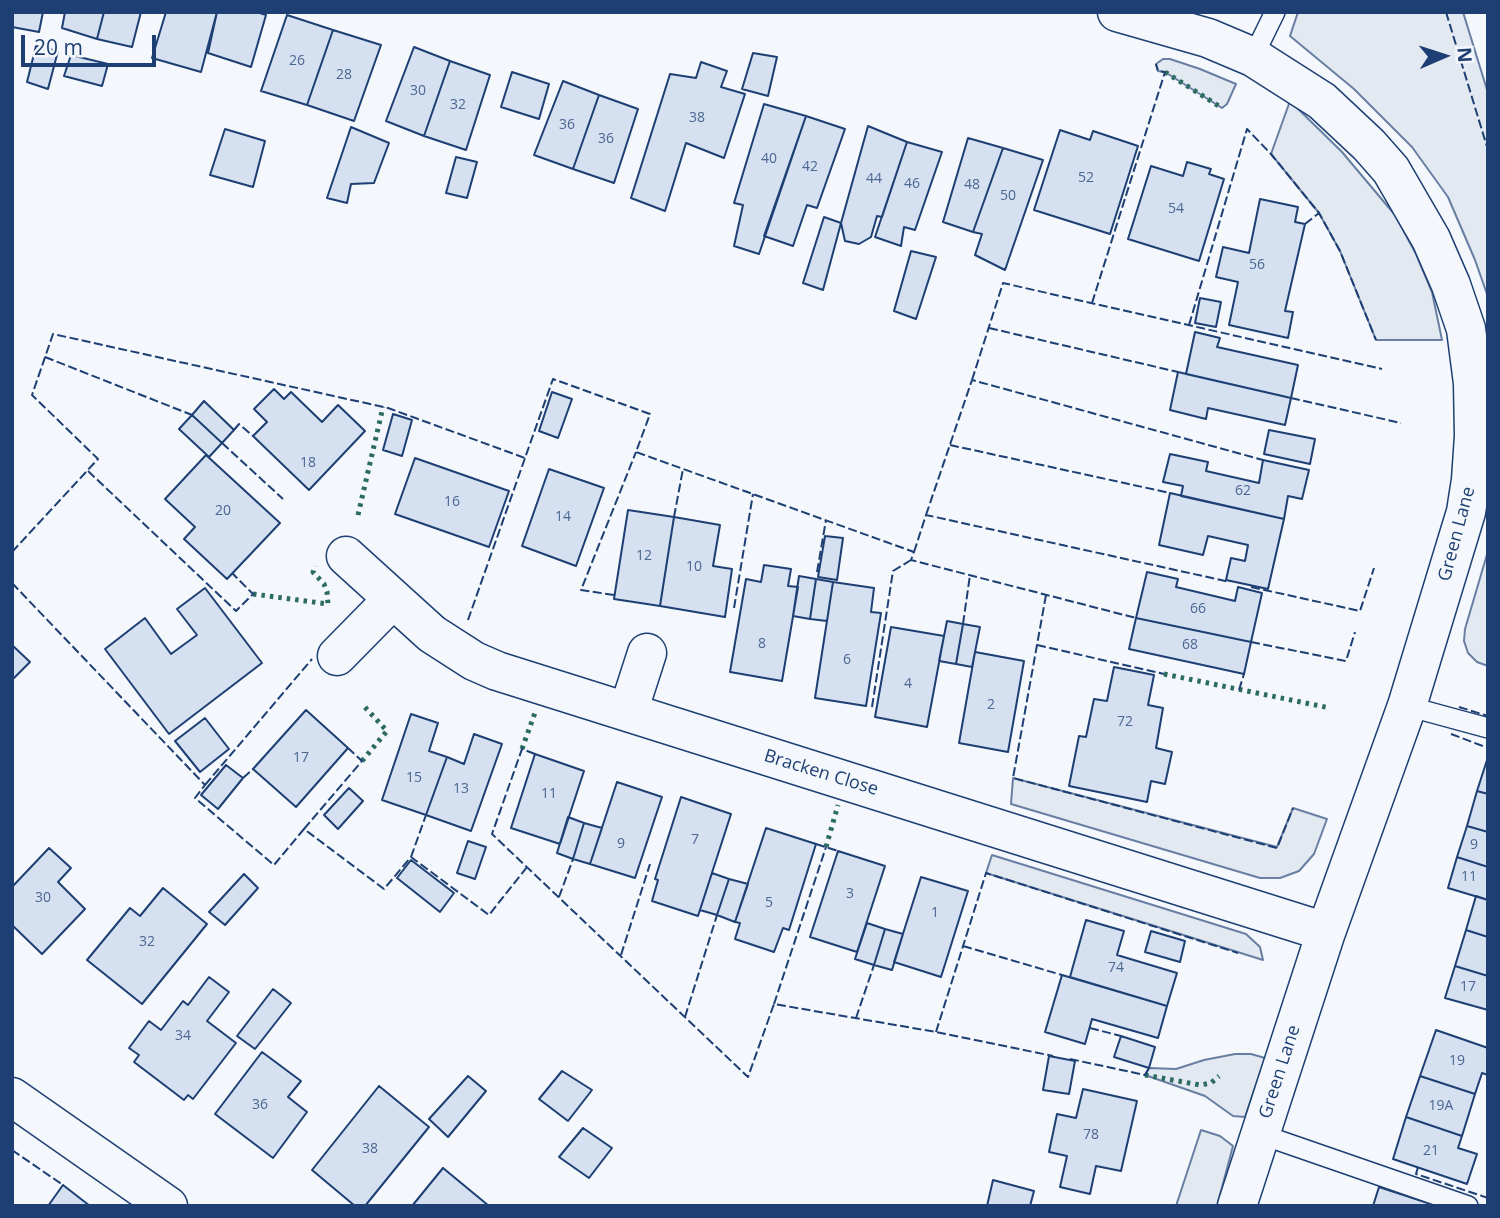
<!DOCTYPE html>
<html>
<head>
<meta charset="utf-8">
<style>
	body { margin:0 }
	#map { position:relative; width:1500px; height:1218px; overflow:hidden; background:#f4f7fb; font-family:"Open Sans",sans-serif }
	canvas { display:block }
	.frame { position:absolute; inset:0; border:14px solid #1d3f73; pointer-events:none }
	.north { position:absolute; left:1409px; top:21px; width:70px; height:70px; -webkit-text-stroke:5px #f4f7fb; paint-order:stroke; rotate:87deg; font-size:19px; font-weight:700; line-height:28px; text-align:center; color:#1d3f73 }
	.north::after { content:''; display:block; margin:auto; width:24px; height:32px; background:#1d3f73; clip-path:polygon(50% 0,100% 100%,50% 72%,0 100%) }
	.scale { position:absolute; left:21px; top:35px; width:135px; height:32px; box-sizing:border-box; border:4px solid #1d3f73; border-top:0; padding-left:9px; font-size:21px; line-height:24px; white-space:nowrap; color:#1d3f73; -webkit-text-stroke:5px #f4f7fb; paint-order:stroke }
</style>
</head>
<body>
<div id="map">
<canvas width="1500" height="1218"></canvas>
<div class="frame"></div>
<div class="north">N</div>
<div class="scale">20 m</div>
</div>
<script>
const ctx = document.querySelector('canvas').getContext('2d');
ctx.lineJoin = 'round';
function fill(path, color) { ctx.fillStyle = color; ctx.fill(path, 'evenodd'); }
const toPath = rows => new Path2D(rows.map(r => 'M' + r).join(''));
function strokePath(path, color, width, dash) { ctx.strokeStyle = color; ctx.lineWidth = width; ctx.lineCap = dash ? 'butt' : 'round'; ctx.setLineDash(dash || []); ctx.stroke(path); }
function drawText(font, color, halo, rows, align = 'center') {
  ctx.font = font + ' "Open Sans",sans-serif'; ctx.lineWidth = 5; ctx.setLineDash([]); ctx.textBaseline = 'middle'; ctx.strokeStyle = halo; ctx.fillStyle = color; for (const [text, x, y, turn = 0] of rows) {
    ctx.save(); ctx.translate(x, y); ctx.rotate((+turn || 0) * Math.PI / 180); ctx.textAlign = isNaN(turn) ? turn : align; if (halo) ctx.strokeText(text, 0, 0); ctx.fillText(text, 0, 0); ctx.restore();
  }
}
const green = toPath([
	[1298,12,1463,12,1488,93,1488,297,1475,260,1448,197,1412,147,1354,89,1290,36,1298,12],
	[1163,59,1170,59,1200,69,1236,84,1227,104,1222,108,1165,72,1158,71,1156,64,1163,59],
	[1290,101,1342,152,1395,215,1416,254,1432,292,1442,340,1376,340,1340,251,1319,213,1271,154,1290,101],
	[1488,551,1488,666,1477,662,1468,653,1464,641,1465,629,1488,551],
	[1013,778,1277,847,1293,808,1327,819,1314,854,1299,871,1280,878,1260,878,1011,804,1013,778],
	[992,855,1246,934,1260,947,1263,960,986,873,992,855],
	[1235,1054,1251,1054,1265,1058,1245,1117,1233,1116,1205,1096,1145,1075,1149,1068,1176,1069,1204,1060,1235,1054],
	[1201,1130,1220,1136,1233,1146,1217,1206,1176,1206,1201,1130]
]);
fill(green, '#e3e9f0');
strokePath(green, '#687fa3', 2);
const building = toPath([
	[12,12,43,12,39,32,12,27,12,12],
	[65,12,104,12,97,39,62,28,65,12],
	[104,12,141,12,132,47,97,39,104,12],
	[166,12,217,12,201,72,152,58,166,12],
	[217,12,257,12,266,15,251,67,208,53,217,12],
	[287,15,333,30,307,105,261,91,287,15],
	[333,30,381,45,354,121,307,105,333,30],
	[36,46,58,51,48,89,27,82,36,46],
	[414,47,450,61,424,136,386,121,414,47],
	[753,53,777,57,768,96,742,89,753,53],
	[71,55,108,64,102,86,64,76,71,55],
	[450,61,490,75,466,150,424,136,450,61],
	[701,62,727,71,721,87,745,94,724,158,686,143,665,211,631,198,670,74,696,78,701,62],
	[512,72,549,84,539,119,501,107,512,72],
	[563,81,599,95,573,169,534,155,563,81],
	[599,95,638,109,614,183,573,169,599,95],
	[764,104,806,116,759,254,734,246,743,205,734,203,764,104],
	[806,116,845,129,817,208,807,205,793,246,764,236,806,116],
	[868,126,907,142,882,217,877,216,871,237,859,244,845,241,841,223,868,126],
	[351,127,389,143,374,183,351,184,347,203,327,198,351,127],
	[225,129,265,141,253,187,210,175,225,129],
	[1060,130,1090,140,1093,131,1138,146,1110,234,1034,210,1060,130],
	[968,138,1003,148,973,232,943,222,968,138],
	[907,142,942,152,915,230,904,227,901,246,875,237,907,142],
	[1003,148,1043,160,1005,270,975,255,982,234,973,232,1003,148],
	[456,157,477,162,467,198,446,193,456,157],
	[1187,162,1211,169,1209,174,1224,179,1199,261,1128,239,1151,166,1183,176,1187,162],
	[1260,199,1298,207,1295,222,1305,224,1285,311,1293,312,1288,338,1229,325,1238,282,1216,277,1223,247,1249,253,1260,199],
	[824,217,841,223,823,290,803,283,824,217],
	[911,251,936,257,916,319,894,311,911,251],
	[1200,298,1221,302,1216,327,1195,323,1200,298],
	[1195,332,1220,338,1217,347,1298,365,1291,398,1186,374,1195,332],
	[1178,372,1291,398,1285,425,1208,408,1206,419,1170,410,1178,372],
	[274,389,284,399,291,392,322,422,338,405,365,431,309,490,253,436,267,422,254,409,274,389],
	[552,392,572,399,558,438,539,431,552,392],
	[204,401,234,430,222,443,192,415,204,401],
	[393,414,412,420,402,456,383,450,393,414],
	[192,415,222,443,209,457,179,429,192,415],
	[1269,430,1315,439,1310,464,1264,454,1269,430],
	[1170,454,1208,462,1206,471,1259,483,1263,460,1309,470,1302,499,1288,496,1284,519,1181,496,1183,486,1163,482,1170,454],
	[206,455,280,523,227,579,184,539,195,527,165,499,206,455],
	[415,458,509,491,489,547,395,514,415,458],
	[549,469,604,488,576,566,522,546,549,469],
	[1170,493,1284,519,1268,589,1226,580,1231,558,1245,561,1248,545,1208,536,1203,555,1159,545,1170,493],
	[628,510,674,517,660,606,614,599,628,510],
	[674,517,720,525,713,566,732,569,725,617,660,606,674,517],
	[825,536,843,538,837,580,818,577,825,536],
	[764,565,791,569,788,586,798,587,782,681,730,672,746,579,761,582,764,565],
	[1147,572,1178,579,1176,587,1235,601,1238,587,1262,593,1251,642,1136,618,1147,572],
	[799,576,816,579,810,619,793,616,799,576],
	[816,579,833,582,827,621,810,619,816,579],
	[833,582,874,588,871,612,881,613,866,706,815,698,833,582],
	[205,588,262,663,169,734,105,649,145,618,171,654,197,635,177,609,205,588],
	[1136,618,1251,642,1244,674,1129,649,1136,618],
	[947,621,963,624,956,664,939,661,947,621],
	[963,624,980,627,972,667,956,664,963,624],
	[891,627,944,636,927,727,875,717,891,627],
	[12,645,30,662,12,680,12,645],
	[975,652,1024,661,1008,752,959,743,975,652],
	[1114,667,1154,675,1148,705,1163,708,1156,748,1172,752,1165,784,1151,781,1147,802,1069,786,1079,736,1086,737,1094,699,1107,701,1114,667],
	[306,710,348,748,296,807,253,769,306,710],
	[411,714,438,723,429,751,447,757,426,815,382,800,411,714],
	[205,718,229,749,200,772,175,741,205,718],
	[474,734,502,744,471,831,426,815,447,757,464,764,474,734],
	[535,754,584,771,560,844,511,828,535,754],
	[1488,757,1488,794,1477,791,1488,757],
	[226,765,243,778,218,809,201,795,226,765],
	[617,782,662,797,635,878,590,864,617,782],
	[349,788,363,801,338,829,324,815,349,788],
	[1477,791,1488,794,1488,832,1467,826,1477,791],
	[681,797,731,814,698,916,652,901,658,880,655,879,681,797],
	[568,817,584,823,573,859,557,853,568,817],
	[584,823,602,828,590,864,573,859,584,823],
	[1467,826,1488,832,1488,867,1457,857,1467,826],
	[766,828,816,844,789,930,783,928,774,952,735,939,740,923,735,922,766,828],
	[468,841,486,847,475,879,457,873,468,841],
	[49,848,71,868,58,882,85,909,42,954,12,925,12,887,49,848],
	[838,851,885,866,857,952,810,937,838,851],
	[1457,857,1488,867,1488,900,1448,888,1457,857],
	[411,860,454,893,440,912,397,878,411,860],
	[712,873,729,879,717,915,700,910,712,873],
	[244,874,258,888,225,925,209,912,244,874],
	[921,877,968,891,941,977,894,962,921,877],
	[729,879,748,884,735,922,717,915,729,879],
	[163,888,207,924,142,1004,87,960,130,908,140,916,163,888],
	[1476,896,1488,900,1488,937,1466,930,1476,896],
	[1086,920,1124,931,1117,955,1177,973,1167,1006,1070,977,1086,920],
	[867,923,885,929,874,965,855,959,867,923],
	[885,929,903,934,892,970,874,965,885,929],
	[1466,930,1488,937,1488,976,1455,966,1466,930],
	[1151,931,1185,941,1180,962,1145,952,1151,931],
	[1455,966,1488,976,1488,1010,1445,998,1455,966],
	[1062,975,1167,1006,1158,1038,1092,1019,1085,1044,1045,1032,1062,975],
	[209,977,229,992,207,1021,236,1043,193,1099,188,1095,184,1100,134,1062,139,1055,129,1048,149,1021,161,1030,183,1001,188,1005,209,977],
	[273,989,291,1003,255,1049,237,1036,273,989],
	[1436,1030,1488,1048,1488,1075,1482,1073,1475,1094,1420,1076,1436,1030],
	[1121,1036,1155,1047,1149,1068,1114,1057,1121,1036],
	[262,1052,301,1081,288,1097,307,1112,273,1158,215,1114,262,1052],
	[1049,1056,1075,1061,1069,1094,1043,1090,1049,1056],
	[562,1071,592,1090,568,1121,539,1099,562,1071],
	[468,1076,486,1091,448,1137,429,1119,468,1076],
	[1420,1076,1475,1094,1462,1136,1406,1117,1420,1076],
	[379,1086,429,1127,365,1206,355,1206,312,1170,379,1086],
	[1083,1089,1137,1101,1121,1171,1096,1166,1090,1194,1060,1187,1067,1156,1049,1152,1057,1114,1076,1118,1083,1089],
	[1406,1117,1462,1136,1458,1148,1477,1154,1467,1184,1393,1159,1406,1117],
	[583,1128,612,1148,589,1178,559,1157,583,1128],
	[443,1168,489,1206,412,1206,443,1168],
	[993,1180,1034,1191,1030,1206,987,1206,993,1180],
	[63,1185,90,1206,48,1206,63,1185],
	[1379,1187,1437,1206,1373,1206,1379,1187]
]);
fill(building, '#d5e0f0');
strokePath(building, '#1d3f73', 2);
const lane = toPath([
	[1253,57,1275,12],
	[1407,706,1488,728],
	[1260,1134,1468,1206]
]);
const street = toPath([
	[1117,12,1208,38,1253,57,1322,101,1369,145,1391,170,1431,239,1451,285,1466,329,1473,383,1474,436,1471,480,1466,512,1407,706,1326,932,1237,1206],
	[346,556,432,634,474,661,497,671,1326,932],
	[337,656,393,599],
	[628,712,647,653],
	[12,1097,168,1206]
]);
strokePath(lane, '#1d3f73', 22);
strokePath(street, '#1d3f73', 41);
strokePath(lane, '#f4f7fb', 19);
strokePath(street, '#f4f7fb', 38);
strokePath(toPath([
	[1165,72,1222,108],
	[358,515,383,407],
	[253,594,328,604,327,592,324,584,313,572,316,566],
	[1164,674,1330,708],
	[522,749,536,710],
	[362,761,387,731,362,704],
	[826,847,838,805],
	[1145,1075,1200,1085,1211,1083,1219,1076]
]), '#2c6c60', 5, [3.5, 5]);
strokePath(toPath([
	[1446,12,1488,150],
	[1305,224,1319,213],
	[1092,303,1165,72,1158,71,1156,64],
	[1189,325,1247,129,1271,154,1319,213,1340,251,1376,340],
	[989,328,1178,372],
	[45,357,192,415],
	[972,380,1003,283,1382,369],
	[1291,398,1401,423],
	[234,430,239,424,253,436],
	[222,443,283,499],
	[950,445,1170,493],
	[88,471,236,611,253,594,232,573],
	[926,515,972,380,1263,460],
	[674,517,683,469],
	[12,552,98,459,32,395,53,334,388,408,525,458,553,379,650,414,636,452,914,552,911,560,1136,618],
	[914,552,926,515,1230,582],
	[817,572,826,520],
	[12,583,205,785,195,798,274,865,304,829,384,889,411,857,489,915,527,867],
	[1251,587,1360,611,1374,568],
	[614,595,581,590,636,452],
	[1046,595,1013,778,1277,848,1293,808],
	[734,608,753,494],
	[468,620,525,458],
	[963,624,970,575],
	[1251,642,1346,661,1355,632],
	[1037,645,1164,674],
	[1239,690,1244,674],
	[872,707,893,571,911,560],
	[1459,707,1488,716],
	[1451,734,1488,748],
	[535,754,522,749,492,834,748,1077,774,1004,936,1032,1053,1056],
	[243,778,253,769],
	[205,785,312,659],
	[304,829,362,761,348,748],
	[816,844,838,851],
	[411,857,426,815],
	[559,897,573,859],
	[963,946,1062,975],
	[621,955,650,864],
	[774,1004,826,847],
	[685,1017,717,915],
	[856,1018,874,965],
	[1090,1028,1121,1036],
	[936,1032,986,873,1238,953],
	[1070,1059,1145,1075,1149,1068],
	[12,1150,63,1185],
	[1418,1167,1416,1174,1488,1198]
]), '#1d3f73', 2, [9, 3.5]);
drawText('14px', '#4b6792', null, [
	["26",297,61],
	["28",344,75],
	["30",418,91],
	["32",458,105],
	["38",697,118],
	["36",567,125],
	["36",606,139],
	["40",769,159],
	["42",810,167],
	["52",1086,178],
	["44",874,179],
	["46",912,184],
	["48",972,185],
	["50",1008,196],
	["54",1176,209],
	["56",1257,265],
	["18",308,463],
	["62",1243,491],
	["16",452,502],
	["20",223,511],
	["14",563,517],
	["12",644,556],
	["10",694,567],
	["66",1198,609],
	["8",762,644],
	["68",1190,645],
	["6",847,660],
	["4",908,684],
	["2",991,705],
	["72",1125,722],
	["17",301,758],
	["15",414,778],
	["13",461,789],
	["11",549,794],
	["7",695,840],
	["9",621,844],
	["9",1474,845],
	["11",1469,877],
	["3",850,894],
	["30",43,898],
	["5",769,903],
	["1",935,913],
	["32",147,942],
	["74",1116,968],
	["17",1468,987],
	["34",183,1036],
	["19",1457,1061],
	["36",260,1105],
	["19A",1441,1106],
	["78",1091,1135],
	["38",370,1149],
	["21",1431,1151]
]);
drawText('18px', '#1d3f73', '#f4f7fb', [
	["Green Lane",1457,534,-75],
	["Bracken Close",821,773,17],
	["Green Lane",1280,1072,-72]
]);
</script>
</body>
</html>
